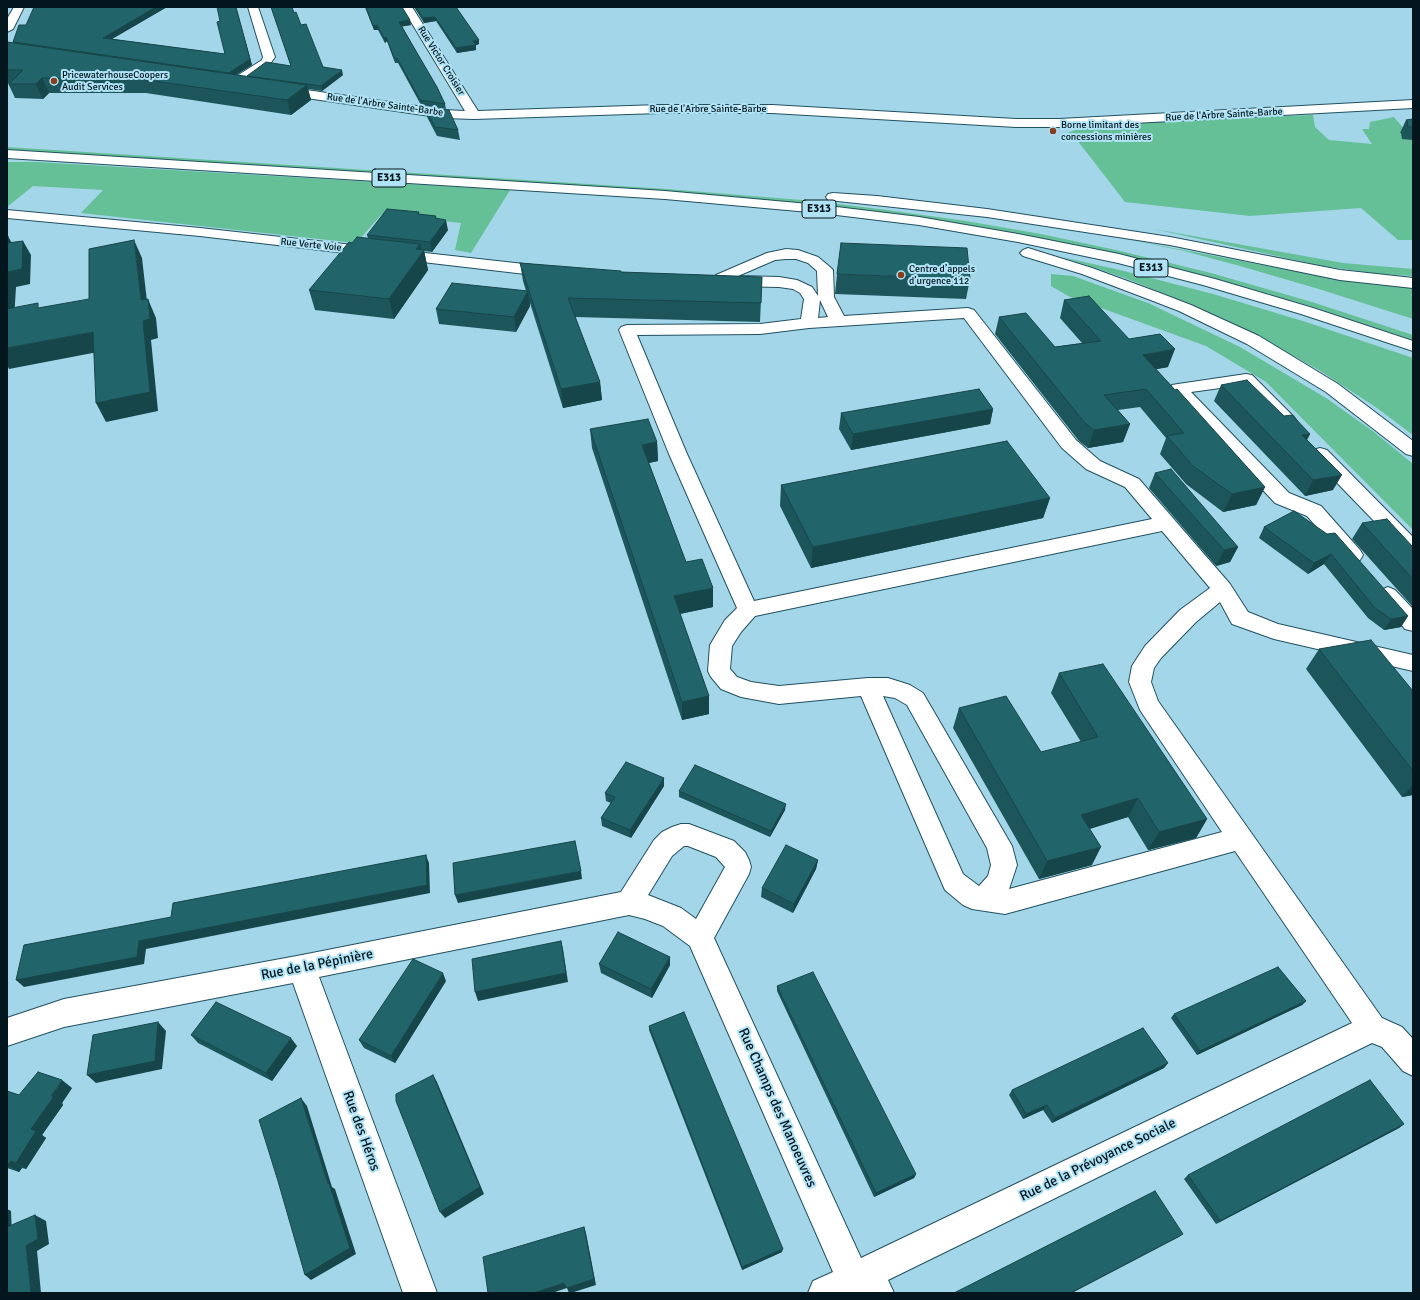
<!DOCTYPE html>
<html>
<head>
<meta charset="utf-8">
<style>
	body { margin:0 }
	#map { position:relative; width:1420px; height:1300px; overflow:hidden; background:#a4d6e9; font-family:Signika,sans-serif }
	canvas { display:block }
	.frame { position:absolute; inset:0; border:8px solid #03161d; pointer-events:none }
</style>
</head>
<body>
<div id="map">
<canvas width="1420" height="1300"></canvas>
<div class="frame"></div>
</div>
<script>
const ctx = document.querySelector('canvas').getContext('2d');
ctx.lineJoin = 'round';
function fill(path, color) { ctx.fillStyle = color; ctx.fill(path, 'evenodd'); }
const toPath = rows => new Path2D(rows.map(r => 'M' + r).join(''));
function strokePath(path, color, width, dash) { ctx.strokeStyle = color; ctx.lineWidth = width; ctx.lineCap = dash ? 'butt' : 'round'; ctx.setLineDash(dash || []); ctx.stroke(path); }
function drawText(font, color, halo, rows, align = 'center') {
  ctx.font = font + ' Signika,sans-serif'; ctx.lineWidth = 4; ctx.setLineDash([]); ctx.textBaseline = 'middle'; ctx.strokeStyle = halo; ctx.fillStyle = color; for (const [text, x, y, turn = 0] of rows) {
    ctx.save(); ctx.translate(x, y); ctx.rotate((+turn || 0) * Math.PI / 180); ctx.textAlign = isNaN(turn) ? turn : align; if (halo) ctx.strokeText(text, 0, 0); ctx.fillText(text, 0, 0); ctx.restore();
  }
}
fill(toPath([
	[1313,115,1315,127,1329,140,1372,144,1362,129,1369,129,1370,122,1394,117,1413,140,1413,240,1398,240,1361,208,1250,216,1125,202,1077,140,1063,135,1090,124],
	[7,147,667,189,814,201,887,210,966,221,1041,234,1116,250,1211,273,1312,302,1410,334,1413,335,1413,340,1310,306,1210,277,1114,253,966,225,807,204,740,198,7,151],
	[7,162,37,162,510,190,471,253,455,250,461,223,382,214,356,243,81,213,103,190,33,186,7,207],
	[1154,229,1343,263,1413,269,1413,276,1380,274,1322,266],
	[1126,239,1325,277,1370,284,1413,288,1413,319,1322,290,1240,266,1184,251],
	[1062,257,1124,271,1213,294,1306,322,1413,358,1413,435,1377,408,1322,372,1257,335,1193,305,1125,278],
	[1051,274,1073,276,1148,303,1240,347,1326,398,1374,432,1413,464,1413,530,1266,382,1206,346,1068,296,1051,286]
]), '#65bf97');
const minor = toPath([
	[14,7,24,7,13,29,7,32,7,19,14,7],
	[248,7,258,7,275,57,270,64,237,87,233,88,229,87,227,84,229,81,262,60,263,57,248,7],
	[402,7,412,7,478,111,660,105,772,105,1016,119,1059,119,1413,100,1413,108,1059,127,1016,127,772,113,660,113,474,119,444,118,279,94,275,93,273,90,275,87,279,86,444,110,465,111,402,7],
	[7,210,200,228,551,267,556,269,559,272,556,275,551,277,200,236,7,218,7,210],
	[786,249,798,250,818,257,830,267,833,270,834,297,844,316,968,308,974,310,1076,440,1100,461,1139,479,1230,584,1248,612,1278,624,1413,655,1413,671,1274,639,1232,624,1220,602,1196,622,1161,658,1154,668,1151,682,1158,701,1382,1018,1402,1027,1413,1039,1413,1076,1403,1071,1382,1047,1372,1043,888,1280,894,1293,808,1293,813,1281,833,1272,690,946,663,926,645,919,629,915,319,977,437,1293,403,1293,293,983,64,1027,7,1046,7,1018,64,999,302,955,621,892,654,840,662,832,672,827,681,824,689,824,734,841,745,852,749,860,751,867,749,874,714,938,861,1258,1352,1023,1235,851,1005,914,972,909,963,905,945,890,861,696,779,704,741,697,721,689,711,677,708,671,710,645,725,620,737,608,669,454,619,330,621,327,627,325,760,324,801,319,804,299,800,293,793,289,779,287,733,286,728,284,726,282,721,283,716,281,713,278,716,275,767,253,786,249],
	[786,259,796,259,808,263,817,271,818,296,812,287,797,280,779,277,738,276,775,260,786,259],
	[820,300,828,317,818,318,820,300],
	[964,318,1062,448,1086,469,1125,487,1152,519,754,601,687,454,637,335,760,334,809,328,964,318],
	[1162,531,1210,588,1180,610,1145,646,1132,666,1129,682,1140,710,1222,832,1009,889,1017,865,1012,846,923,693,910,685,888,678,868,678,779,686,751,682,737,677,730,669,732,646,741,632,755,616,1162,531],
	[883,696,895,698,907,705,987,848,991,865,988,876,979,886,963,874,883,696],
	[684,846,688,846,716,857,725,867,696,919,681,908,648,895,672,856,684,846],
	[1246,374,1252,375,1294,417,1297,421,1294,425,1288,427,1282,425,1242,385,1191,392,1289,493,1321,506,1360,550,1363,555,1360,560,1353,562,1346,560,1307,516,1275,503,1169,389,1172,385,1178,384,1246,374],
	[1320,448,1327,450,1413,537,1413,556,1406,554,1313,458,1311,454,1313,450,1320,448],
	[1388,587,1395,590,1413,609,1413,631,1405,629,1381,600,1377,595,1381,590,1388,587]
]);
const highway = toPath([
	[7,150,665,191,820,205,919,217,1018,234,1119,254,1215,279,1313,308,1413,341,1413,351,1301,314,1203,285,1118,263,1018,242,919,225,820,213,665,199,7,158,7,150],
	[833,193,877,196,987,209,1170,237,1340,270,1413,278,1413,288,1340,280,1170,245,987,217,828,200,826,197,828,194,833,193],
	[1028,248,1092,268,1160,293,1191,305,1259,336,1338,384,1413,441,1413,456,1406,454,1326,392,1247,344,1179,311,1148,299,1082,274,1023,256,1020,253,1023,250,1028,248]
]);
strokePath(minor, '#215161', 2);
strokePath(highway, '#215161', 2);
fill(minor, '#fff');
fill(highway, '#fff');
fill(toPath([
	[167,7,112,39,225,54,220,21,236,8,252,65,236,75,248,77,247,76,291,66,271,7,294,13,301,25,323,67,343,75,322,91,308,89,311,100,291,115,146,93,49,93,43,99,15,98,7,81,7,42,13,43,13,42,26,25],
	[365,7,402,7,411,25,402,26,445,104,446,109,421,105,398,63,395,63,387,41,385,43,378,30,374,30,366,10],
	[414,7,456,7,479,44,476,45,476,50,457,53,436,21,424,23],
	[425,108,458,130,460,140,437,136,427,117],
	[1413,119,1413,140,1402,139,1401,133,1400,133,1406,120],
	[420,214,437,218,448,230,432,252,424,251,428,270,394,319,315,310,309,290,352,243,368,238,367,235],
	[520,263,621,272,762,277,760,322,575,317,600,382,602,400,563,408,530,303,530,306,516,332,439,324,436,309,526,291,523,281],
	[837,274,970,279,966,299,835,294],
	[1064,300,1129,339,1168,367,1156,369,1265,487,1256,505,1223,512,1186,484,1160,454,1166,438,1140,407,1118,410,1130,424,1123,442,1088,448,1079,441,995,334,999,317,1055,347,1082,343,1060,318],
	[1221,385,1284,416,1310,434,1307,440,1333,490,1305,496,1214,401],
	[993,409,990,424,851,450,839,429,841,413],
	[590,429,657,442,658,461,649,463,686,562,713,607,680,614,709,696,709,714,682,720,592,448],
	[1155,473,1238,547,1230,562,1216,566,1149,488],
	[781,485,1050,498,1043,518,811,568,780,506],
	[1294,511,1408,616,1401,627,1384,630,1368,618,1324,564,1308,574,1259,538,1264,527],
	[1362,523,1413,547,1413,607,1352,539],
	[1319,649,1413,691,1413,795,1402,797,1306,669],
	[1059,673,1207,819,1196,838,1148,850,1128,817,1090,829,1092,865,1039,879,953,728,959,708,1041,752,1081,742,1051,693],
	[664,778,664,786,631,838,602,826,601,818,611,803,606,801,605,793],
	[679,791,785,810,770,837,679,797],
	[818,860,816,869,793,913,761,897,762,888],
	[670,957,670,965,652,998,601,973,599,964],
	[446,981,395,1063,364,1048,359,1040],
	[777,986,916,1174,914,1178,874,1197,777,991],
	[1306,1001,1302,1005,1197,1055,1171,1018,1174,1014],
	[649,1026,782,1252,742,1270,649,1030],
	[191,1035,297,1046,272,1081,198,1043],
	[1168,1063,1164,1068,1052,1123,1043,1110,1023,1119,1009,1095,1012,1090],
	[72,1088,62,1103,63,1105,42,1135,46,1138,26,1169,22,1168,19,1172,7,1168,7,1091,19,1095],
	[1404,1124,1399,1128,1216,1224,1184,1179,1188,1175]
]), '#1c565b');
fill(toPath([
	[156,7,167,7,105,43,103,38],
	[236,7,245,7,236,8,252,65,231,78,229,73],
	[435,17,436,21,424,23,423,18],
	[410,20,411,25,400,27,399,22],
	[377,25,378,30,374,30,373,26],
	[386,37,387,41,385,43,384,38],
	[479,40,479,44,474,46,476,45,476,50,457,53,456,48,473,41],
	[342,70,343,75,322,91,321,86],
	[42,78,49,93,43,99,36,84],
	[307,85,311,100,291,115,287,100],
	[446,220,448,230,432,252,430,242],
	[8,236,16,251,7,243],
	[134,240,142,258,149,319,141,300],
	[23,241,31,255,30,284,16,287,14,320,7,321,7,283,8,272],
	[420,244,422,253,424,250,428,270,394,319,389,299,416,249],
	[528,291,530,306,516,332,514,317],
	[148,299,156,318,158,338,151,340,158,411,106,422,96,403],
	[93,332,103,351,9,369,7,365,7,348],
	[1175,349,1168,367,1137,373,1143,355],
	[600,382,602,400,563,408,561,389],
	[993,409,990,424,851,450,853,434],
	[1130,424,1123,442,1088,448,1094,430],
	[1310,434,1302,449,1302,435],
	[657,442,658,461,643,464,642,445],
	[1342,475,1333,490,1305,496,1313,480],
	[1265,487,1256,505,1223,512,1232,494],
	[1050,498,1043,518,811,568,813,547],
	[1238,547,1230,562,1216,566,1224,550],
	[1331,554,1324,564,1308,574,1314,563],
	[713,588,713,607,674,615,674,596],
	[1408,616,1401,627,1384,630,1391,619],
	[709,696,709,714,682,720,682,702],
	[664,778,664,786,631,838,630,830],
	[1413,785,1413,795,1402,797],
	[1138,798,1128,817,1072,834,1081,815],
	[786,804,785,810,770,837,771,831],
	[1207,819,1196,838,1148,850,1159,832],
	[1101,847,1092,865,1039,879,1047,861],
	[426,855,429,863,430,893,146,949,144,964,24,987,16,980,139,941],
	[818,860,816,869,793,913,794,904],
	[581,871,582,879,458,903,455,895],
	[561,941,563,949,568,982,478,1001,475,992],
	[670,957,670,965,652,998,651,989],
	[443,973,446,981,395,1063,391,1056],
	[1306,1001,1302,1005,1197,1055,1200,1051],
	[158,1022,166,1031,162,1069,96,1083,87,1075],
	[291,1038,297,1046,272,1081,266,1073],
	[1168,1063,1164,1068,1052,1123,1055,1118],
	[433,1075,437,1082,484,1194,445,1218,440,1212],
	[62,1080,72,1088,62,1103,63,1105,42,1135,46,1138,26,1169,16,1163,31,1129],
	[301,1098,307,1106,332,1187,335,1189,356,1254,311,1280,305,1275,328,1184],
	[1047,1105,1043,1110,1023,1119,1026,1114],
	[1404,1124,1399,1128,1216,1224,1220,1221],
	[11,1161,22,1168,19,1172,8,1165],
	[916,1174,914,1178,874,1197,876,1193],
	[7,1209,11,1211,12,1236,7,1233],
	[35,1215,46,1221,49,1244,37,1251,41,1293,31,1293,26,1246],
	[584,1227,586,1233,596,1285,571,1293,569,1293,567,1288],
	[1183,1234,1179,1237,1072,1293,1070,1293],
	[783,1249,782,1252,742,1270,742,1267],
	[564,1283,567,1288,552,1293,533,1293]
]), '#17464a');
const building = toPath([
	[34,7,156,7,103,38,225,54,217,22,220,21,217,7,236,7,250,59,229,73,13,42,19,25,26,25,34,7],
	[271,7,292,7,294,13,296,12,301,25,306,24,323,67,342,70,321,86,247,76,266,62,291,66,271,7],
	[366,7,402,7,410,20,399,22,437,87,445,104,420,100,397,58,394,58,386,37,384,38,377,25,373,26,366,7],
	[416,7,456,7,479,40,473,41,476,45,456,48,435,17,423,18,416,7],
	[7,42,307,85,287,100,140,79,42,78,36,84,9,84,23,70,7,70,7,61,8,60,7,60,7,42],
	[425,108,449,110,458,130,435,127,425,108],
	[1413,119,1413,127,1408,127,1407,121,1406,120,1413,119],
	[387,209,419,212,418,214,436,216,435,218,446,220,430,242,367,235,387,209],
	[7,236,8,236,7,243,23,241,22,269,8,272,7,283,7,236],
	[357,237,420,244,416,249,424,250,389,299,309,290,349,242,352,243,357,237],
	[134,240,141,300,148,299,150,319,143,321,150,392,96,403,93,332,7,348,7,309,38,303,38,308,89,299,89,249,134,240],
	[841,243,967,248,970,279,837,274,841,243],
	[520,263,621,271,621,272,762,277,761,303,568,298,600,382,561,389,520,263],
	[452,283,528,291,514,317,436,309,452,283],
	[1089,296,1129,339,1160,334,1175,349,1143,355,1175,390,1177,389,1265,487,1232,494,1193,466,1167,436,1184,433,1146,389,1104,395,1130,424,1094,430,1085,423,999,317,1026,313,1055,347,1101,341,1064,300,1089,296],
	[1247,380,1284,416,1292,415,1310,434,1302,435,1342,475,1313,480,1221,385,1247,380],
	[979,389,993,409,853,434,841,413,979,389],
	[648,419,657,442,642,445,686,562,702,559,713,588,674,596,709,696,682,702,590,429,648,419],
	[1007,441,1050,498,813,547,781,485,1007,441],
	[1171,469,1238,547,1224,550,1155,473,1171,469],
	[1294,511,1327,534,1335,533,1408,616,1391,619,1375,608,1331,554,1314,563,1264,527,1294,511],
	[1387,519,1413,547,1413,579,1362,523,1387,519],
	[1371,640,1413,691,1413,771,1319,649,1371,640],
	[1103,664,1207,819,1159,832,1138,798,1081,815,1101,847,1047,861,959,708,1006,696,1041,752,1098,737,1059,673,1103,664],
	[626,762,664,778,630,830,601,818,615,797,605,793,626,762],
	[695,765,786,804,771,831,679,791,695,765],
	[575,841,581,871,455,895,453,863,575,841],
	[786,845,818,860,794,904,762,888,786,845],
	[426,855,427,885,139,941,137,957,16,980,24,945,171,917,173,903,426,855],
	[618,932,670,957,651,989,599,964,618,932],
	[561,941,566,973,475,992,472,959,561,941],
	[413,959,443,973,391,1056,359,1040,413,959],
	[1278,967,1306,1001,1200,1051,1174,1014,1278,967],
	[813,972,916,1174,876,1193,777,986,813,972],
	[216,1002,291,1038,266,1073,191,1035,216,1002],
	[684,1012,783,1249,742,1267,649,1026,684,1012],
	[158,1022,155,1061,87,1075,93,1035,158,1022],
	[1143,1028,1168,1063,1055,1118,1047,1105,1026,1114,1012,1090,1143,1028],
	[38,1072,62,1080,52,1095,53,1098,31,1129,36,1131,16,1163,11,1161,8,1165,7,1165,7,1091,19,1095,38,1072],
	[433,1075,480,1187,440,1212,396,1101,396,1094,433,1075],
	[1370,1080,1404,1124,1220,1221,1188,1175,1370,1080],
	[301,1098,328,1184,329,1183,350,1248,305,1275,278,1181,259,1120,301,1098],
	[1155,1191,1183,1234,1070,1293,954,1293,1155,1191],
	[35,1215,38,1239,26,1246,31,1293,7,1293,7,1227,35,1215],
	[584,1227,594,1279,567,1288,564,1283,533,1293,488,1293,483,1257,584,1227]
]);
fill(building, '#21646a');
strokePath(building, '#17464a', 1);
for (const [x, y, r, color] of [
	[54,81,4,"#873f1f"],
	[1053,131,4,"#873f1f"],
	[901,275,4,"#873f1f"]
]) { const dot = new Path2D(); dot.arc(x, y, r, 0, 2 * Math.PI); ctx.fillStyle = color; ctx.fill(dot); strokePath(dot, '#b1e3f6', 1.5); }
drawText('10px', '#03161d', '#b1e3f6', [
	["Rue Victor Croisier",441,61,58],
	["Rue de l'Arbre Sainte-Barbe",385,105,8],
	["Rue de l'Arbre Sainte-Barbe",708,109],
	["Rue de l'Arbre Sainte-Barbe",1224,115,-3],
	["Rue Verte Voie",311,245,6]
]);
drawText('10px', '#03161d', '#b1e3f6', [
	["PricewaterhouseCoopers",62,75],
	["Audit Services",62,87],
	["Borne limitant des",1061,125],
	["concessions minières",1061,137],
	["Centre d’appels",909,269],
	["d’urgence 112",909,281]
], 'left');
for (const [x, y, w] of [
	[389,178,34],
	[819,209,34],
	[1151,268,34]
]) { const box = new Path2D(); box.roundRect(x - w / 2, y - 9, w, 18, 3); ctx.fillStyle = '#b1e3f6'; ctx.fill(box); strokePath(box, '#03161d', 1); }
drawText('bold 11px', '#03161d', null, [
	["E313",389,178],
	["E313",819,209],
	["E313",1151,268]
]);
drawText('14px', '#03161d', '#b1e3f6', [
	["Rue de la Pépinière",317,965,-11],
	["Rue Champs des Manoeuvres",777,1108,66],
	["Rue des Héros",361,1131,70],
	["Rue de la Prévoyance Sociale",1098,1160,-26]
]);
</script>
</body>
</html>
